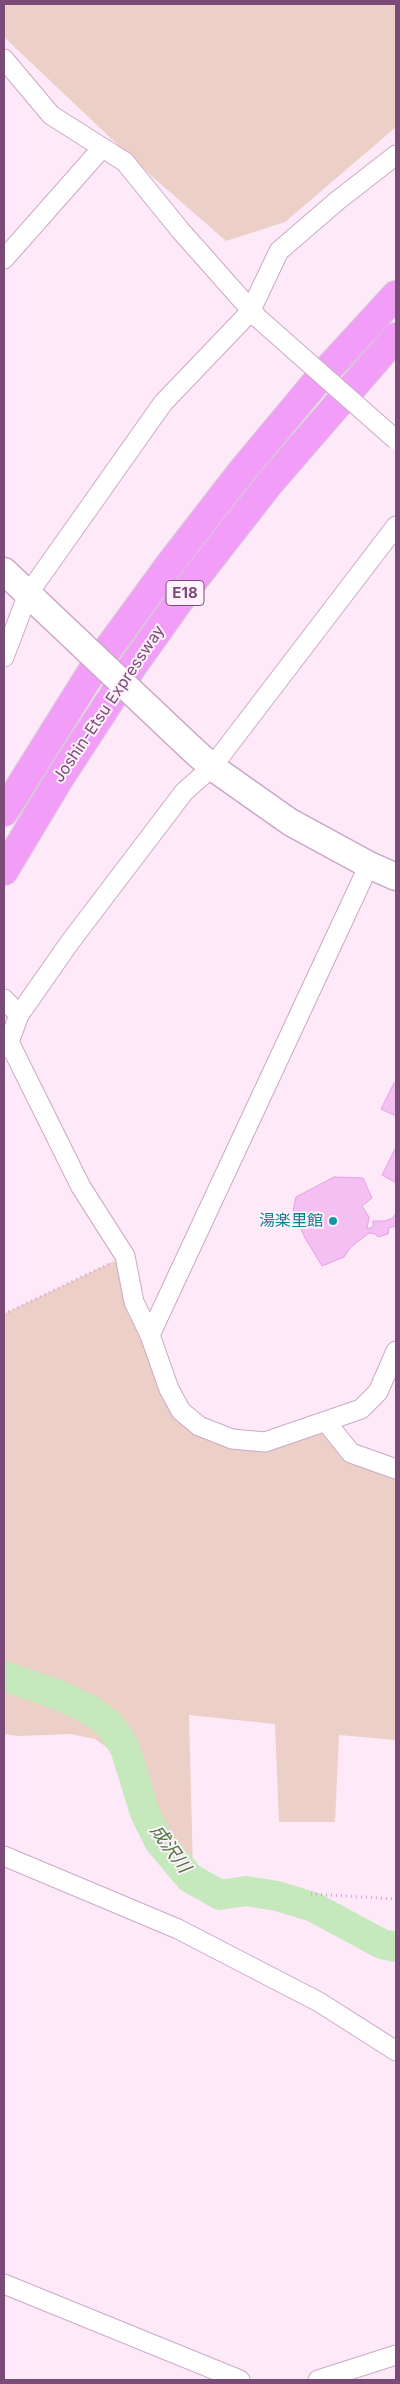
<!DOCTYPE html>
<html>
<head>
<meta charset="utf-8">
<style>
	body { margin:0 }
	#map { position:relative; width:400px; height:2384px; overflow:hidden; background:#fde9f8; font-family:Inter,sans-serif }
	canvas { display:block }
	.frame { position:absolute; inset:0; border:5px solid #7a4b79; pointer-events:none }
</style>
</head>
<body>
<div id="map">
<canvas width="400" height="2384"></canvas>
<div class="frame"></div>
</div>
<script>
const ctx = document.querySelector('canvas').getContext('2d');
ctx.lineJoin = 'round';
function fill(path, color) { ctx.fillStyle = color; ctx.fill(path, 'evenodd'); }
const toPath = rows => new Path2D(rows.map(r => 'M' + r).join(''));
function strokePath(path, color, width, dash) { ctx.strokeStyle = color; ctx.lineWidth = width; ctx.lineCap = dash ? 'butt' : 'round'; ctx.setLineDash(dash || []); ctx.stroke(path); }
function drawText(font, color, halo, rows, align = 'center') {
  ctx.font = font + ' Inter,"Noto Sans JP",sans-serif'; ctx.lineWidth = 4; ctx.setLineDash([]); ctx.textBaseline = 'middle'; ctx.strokeStyle = halo; ctx.fillStyle = color; for (const [text, x, y, turn = 0] of rows) {
    ctx.save(); ctx.translate(x, y); ctx.rotate((+turn || 0) * Math.PI / 180); ctx.textAlign = isNaN(turn) ? turn : align; if (halo) ctx.strokeText(text, 0, 0); ctx.fillText(text, 0, 0); ctx.restore();
  }
}
fill(toPath([
	[4,4,396,4,396,127,285,222,226,241,138,164,4,37],
	[125,1256,181,1411,232,1439,326,1422,351,1453,396,1469,396,1740,339,1735,335,1822,279,1822,275,1724,189,1715,193,1872,167,1842,157,1818,122,1758,95,1739,70,1734,19,1736,4,1734,4,1314]
]), '#eccfc6');
strokePath(toPath([
	[4,1676,61,1696,90,1710,110,1725,125,1748,145,1813,159,1841,190,1878,220,1895,246,1891,277,1896,313,1907,382,1944,396,1947]
]), '#c5e9bc', 30);
const building = toPath([
	[394,1083,396,1084,396,1116,381,1109,394,1083],
	[396,1147,396,1183,382,1175,396,1147],
	[334,1177,363,1178,372,1198,362,1206,369,1217,367,1229,373,1227,373,1221,385,1221,393,1218,396,1213,396,1226,389,1228,388,1234,378,1237,375,1234,369,1233,351,1247,344,1257,322,1266,305,1238,293,1211,296,1197,334,1177]
]);
fill(building, '#f4bff1');
strokePath(building, '#e89fe5', 1);
const street = toPath([
	[4,59,51,115,125,162,180,230,258,318],
	[4,259,102,148],
	[4,657,28,594,163,403,250,312,279,251,337,201,396,155],
	[4,999,19,1015],
	[9,1042,81,1187,125,1256,134,1302,150,1335,169,1389,181,1411,199,1426,232,1439,265,1442,361,1409,378,1392,396,1351],
	[4,1048,9,1042,19,1015,70,942,184,792,212,767,396,526],
	[150,1335,369,865],
	[326,1422,351,1453,396,1469],
	[4,1856,178,1929,319,2002,396,2051],
	[4,2284,240,2380],
	[318,2380,396,2355]
]);
const secondary = toPath([
	[4,571,44,609],
	[192,749,212,767,290,822,369,865,396,877]
]);
const highway = toPath([
	[4,812,94,668,170,564,242,471,317,381,396,295],
	[4,871,61,776,130,670,194,580,268,485,396,337]
]);
strokePath(street, '#cca8c9', 21);
strokePath(secondary, '#cda4c9', 29);
strokePath(highway, '#d7c9d7', 30);
strokePath(toPath([
	[4,1314,109,1264],
	[311,1894,396,1899]
]), '#daa1d7', 3, [1, 4]);
strokePath(street, '#fff', 19);
strokePath(secondary, '#fff', 26);
strokePath(highway, '#f29ef9', 28);
const streetBridge = toPath([
	[258,318,396,440]
]);
const secondaryBridge = toPath([
	[44,609,192,749]
]);
strokePath(streetBridge, '#cca8c9', 21, []);
strokePath(secondaryBridge, '#cda4c9', 29, []);
strokePath(streetBridge, '#fff', 19);
strokePath(secondaryBridge, '#fff', 26);
for (const [x, y, r, color] of [
	[333,1221,5,"#0f9aa8"]
]) { const dot = new Path2D(); dot.arc(x, y, r, 0, 2 * Math.PI); ctx.fillStyle = color; ctx.fill(dot); strokePath(dot, '#fff0fb', 2); }
for (const [x, y, w] of [
	[185,593,38]
]) { const box = new Path2D(); box.roundRect(x - w / 2, y - 12.5, w, 25, 4); ctx.fillStyle = '#fff0fb'; ctx.fill(box); strokePath(box, '#7a4b79', 1); }
drawText('bold 15px', '#7a4b79', null, [
	["E18",185,593]
]);
drawText('16px', '#7a4b79', '#fff0fb', [
	["Joshin-Etsu Expressway",109,704,-56]
]);
drawText('16px', '#0d838f', '#fff0fb', [
	["湯楽里館",323,1221]
], 'right');
drawText('italic 18px', '#45783a', '#fff0fb', [
	["成沢川",170,1849,54]
]);
</script>
</body>
</html>
